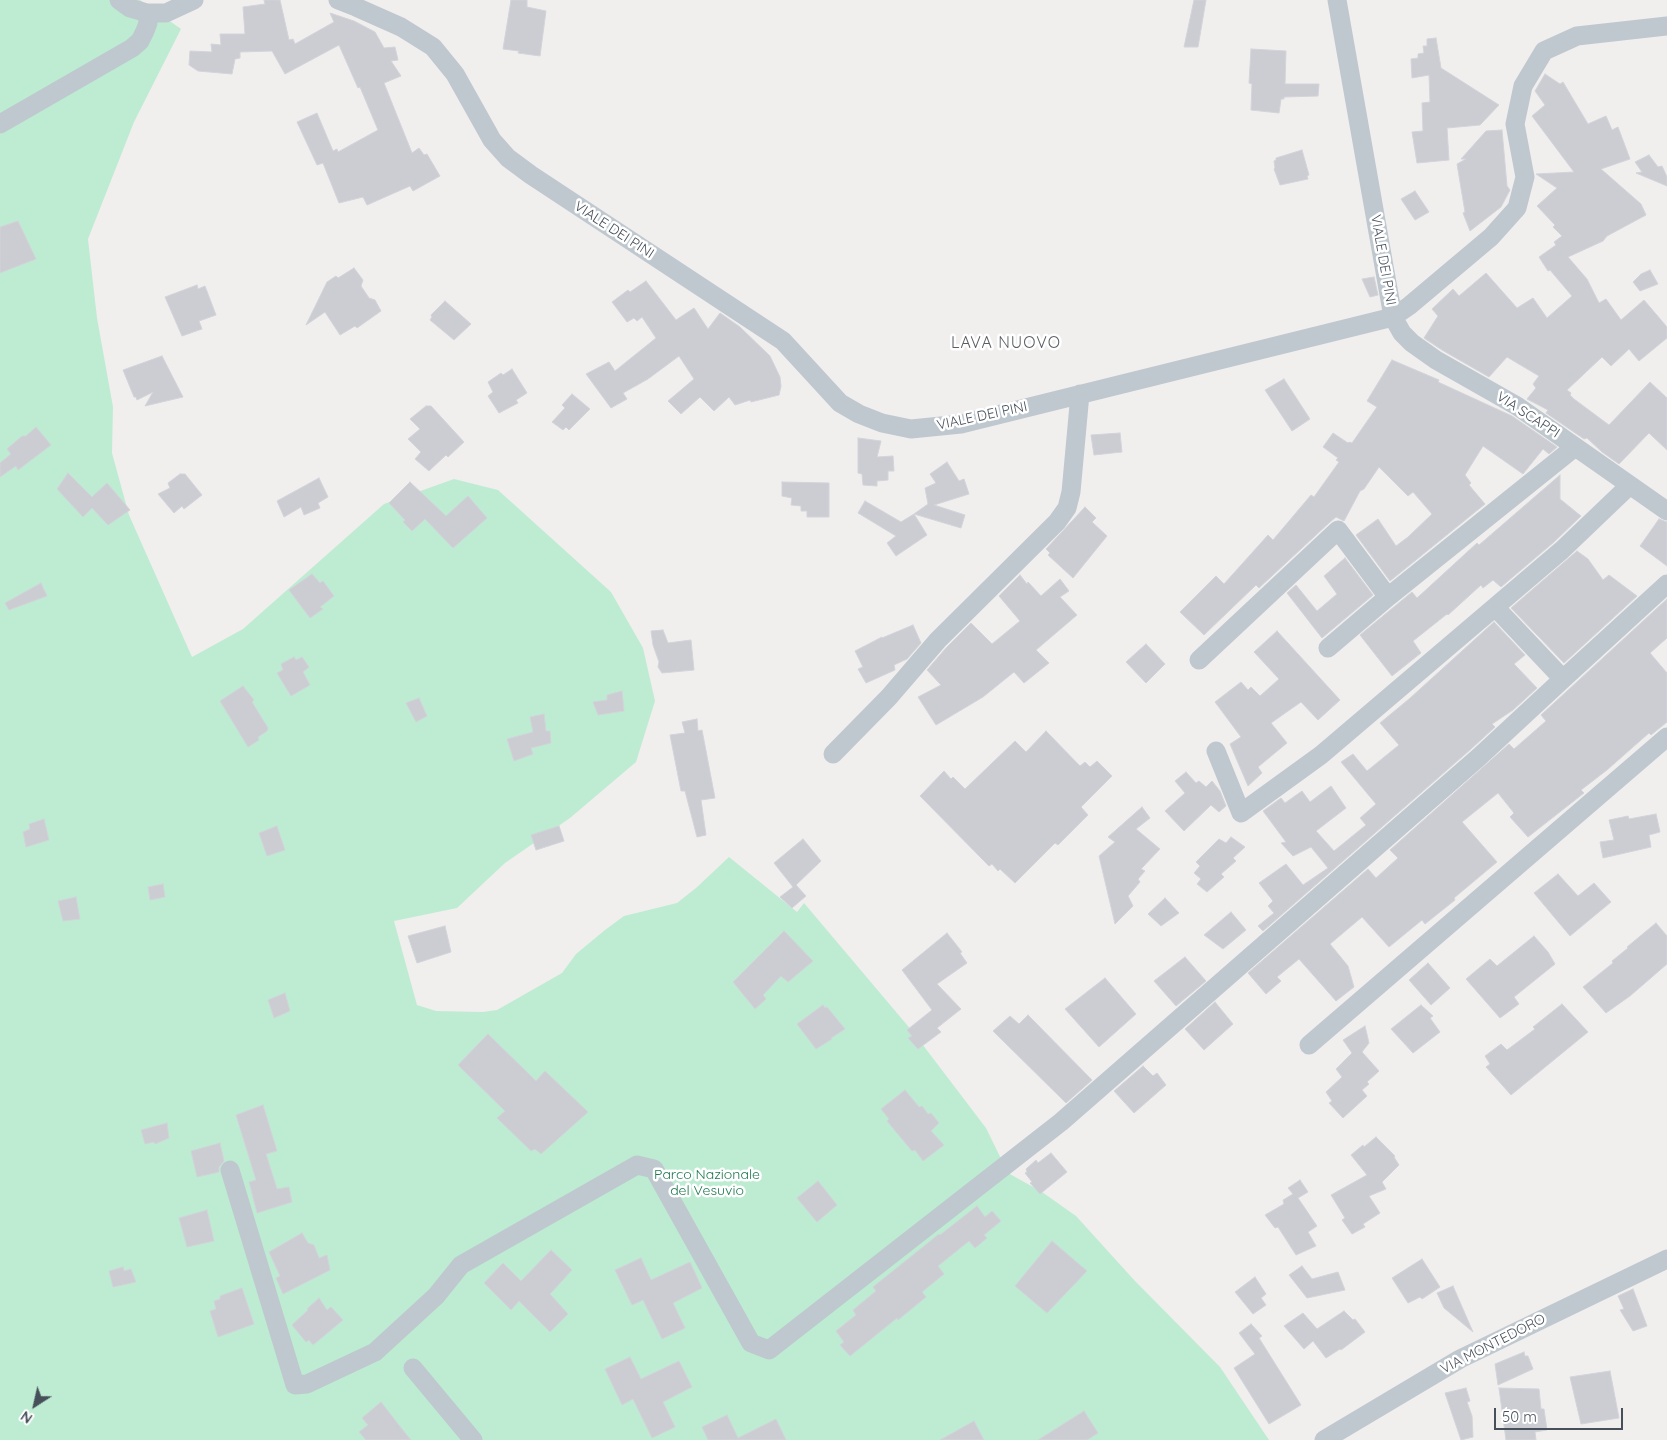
<!DOCTYPE html>
<html>
<head>
<meta charset="utf-8">
<style>
	body { margin:0 }
	#map { position:relative; width:1667px; height:1440px; overflow:hidden; background:#f1eeee; font-family:Quicksand,sans-serif }
	canvas { display:block }
	.north { position:absolute; left:10px; top:1380px; width:50px; height:50px; -webkit-text-stroke:4px #fff; paint-order:stroke; rotate:215deg; font-size:14px; font-weight:700; line-height:20px; text-align:center; color:#47505a }
	.north::after { content:''; display:block; margin:auto; width:18px; height:22px; background:#47505a; clip-path:polygon(50% 0,100% 100%,50% 72%,0 100%) }
	.scale { position:absolute; left:1494px; top:1408px; width:129px; height:22px; box-sizing:border-box; border:2px solid #47505a; border-top:0; padding-left:6px; font-size:15px; line-height:18px; white-space:nowrap; color:#47505a; -webkit-text-stroke:4px #fff; paint-order:stroke }
</style>
</head>
<body>
<div id="map">
<canvas width="1667" height="1440"></canvas>
<div class="north">N</div>
<div class="scale">50 m</div>
</div>
<script>
const ctx = document.querySelector('canvas').getContext('2d');
ctx.lineJoin = 'round';
function fill(path, color) { ctx.fillStyle = color; ctx.fill(path, 'evenodd'); }
const toPath = rows => new Path2D(rows.map(r => 'M' + r).join(''));
function strokePath(path, color, width, dash) { ctx.strokeStyle = color; ctx.lineWidth = width; ctx.lineCap = dash ? 'butt' : 'round'; ctx.setLineDash(dash || []); ctx.stroke(path); }
function drawText(font, color, halo, rows, align = 'center') {
  ctx.font = font + ' Quicksand,sans-serif'; ctx.lineWidth = 5; ctx.setLineDash([]); ctx.textBaseline = 'middle'; ctx.strokeStyle = halo; ctx.fillStyle = color; for (const [text, x, y, turn = 0] of rows) {
    ctx.save(); ctx.translate(x, y); ctx.rotate((+turn || 0) * Math.PI / 180); ctx.textAlign = isNaN(turn) ? turn : align; if (halo) ctx.strokeText(text, 0, 0); ctx.fillText(text, 0, 0); ctx.restore();
  }
}
fill(toPath([
	[0,0,140,0,181,29,134,122,88,239,97,318,113,407,112,453,129,515,192,657,243,629,384,504,454,479,498,490,611,592,643,648,655,701,636,762,570,818,505,863,457,908,394,921,417,1005,436,1011,483,1012,497,1010,562,973,576,954,605,930,624,916,677,903,696,888,729,857,797,912,804,903,913,1032,986,1128,1008,1173,1042,1192,1076,1216,1135,1281,1220,1367,1269,1440,0,1440]
]), '#beecd2');
const building = toPath([
	[264,0,280,0,289,40,293,39,295,44,334,22,330,13,354,21,375,32,384,48,395,47,398,60,391,61,401,76,384,83,412,153,419,148,424,155,427,154,440,176,413,191,410,186,367,205,363,197,339,203,323,163,317,165,297,122,317,113,333,151,337,149,338,152,378,130,360,87,358,88,339,45,285,74,272,51,240,52,240,58,235,59,232,74,198,71,189,65,190,51,212,52,211,44,221,45,220,34,245,34,243,7,265,4,264,0],
	[511,0,527,0,527,7,546,11,540,56,518,53,519,51,503,49,511,0],
	[1194,0,1206,0,1198,47,1184,47,1194,0],
	[1436,38,1441,68,1499,105,1480,125,1447,128,1449,160,1417,163,1412,132,1423,131,1422,103,1430,102,1429,75,1412,78,1411,59,1418,58,1418,54,1424,53,1423,46,1427,46,1427,39,1436,38],
	[1251,49,1286,51,1285,84,1319,84,1318,96,1284,97,1284,99,1281,99,1279,113,1251,110,1252,84,1249,83,1251,49],
	[1545,74,1560,84,1563,82,1588,124,1606,116,1612,130,1618,127,1630,159,1601,169,1641,204,1646,215,1607,236,1603,241,1568,257,1587,279,1599,303,1606,299,1621,320,1644,300,1667,327,1667,338,1639,361,1629,349,1611,366,1602,357,1567,390,1571,393,1570,395,1574,399,1609,425,1650,382,1667,398,1667,450,1649,433,1619,464,1602,452,1587,438,1584,439,1546,413,1548,410,1527,399,1536,388,1533,384,1539,376,1507,357,1489,377,1442,350,1424,338,1438,316,1432,309,1453,289,1459,296,1486,273,1517,308,1533,298,1547,318,1572,296,1550,270,1548,271,1539,257,1556,245,1554,242,1562,236,1553,227,1555,225,1537,206,1557,188,1536,174,1574,172,1532,116,1545,105,1535,91,1545,74],
	[1502,130,1507,186,1510,190,1501,207,1470,231,1463,213,1465,212,1457,164,1466,159,1461,159,1486,131,1502,130],
	[1302,150,1309,175,1307,176,1308,179,1280,185,1274,169,1275,168,1274,161,1276,160,1276,158,1302,150],
	[1649,155,1658,167,1662,166,1667,177,1667,186,1636,173,1642,172,1635,162,1649,155],
	[1415,191,1429,212,1415,220,1401,199,1415,191],
	[18,221,36,259,0,273,0,227,18,221],
	[354,268,363,280,361,286,369,298,375,300,381,311,357,328,355,326,340,335,325,312,306,325,327,282,336,276,338,278,354,268],
	[1650,270,1658,284,1640,291,1633,282,1641,274,1650,270],
	[1374,277,1378,295,1370,297,1362,279,1374,277],
	[646,281,676,320,694,308,708,329,720,313,740,327,770,356,780,377,781,386,779,395,751,402,750,400,735,405,729,397,714,411,700,397,681,414,668,401,694,379,679,356,648,379,623,393,627,399,611,408,586,374,609,362,615,371,656,338,642,317,637,321,634,318,627,322,612,302,628,290,630,292,646,281],
	[197,285,198,289,205,286,216,315,199,321,202,329,182,336,165,297,197,285],
	[445,301,471,324,454,340,430,320,432,317,431,315,445,301],
	[162,356,183,397,145,406,153,392,137,400,136,397,134,397,123,370,162,356],
	[1392,360,1439,380,1438,382,1512,416,1557,447,1549,454,1543,449,1523,474,1483,446,1465,475,1471,483,1469,485,1485,504,1390,581,1356,535,1378,519,1396,546,1408,537,1432,514,1413,492,1408,496,1379,467,1364,489,1360,491,1344,521,1336,517,1330,522,1259,588,1256,585,1204,635,1180,612,1216,576,1224,584,1268,535,1273,540,1311,495,1314,497,1339,462,1336,460,1338,458,1323,447,1333,433,1348,443,1349,442,1352,443,1377,407,1367,401,1392,360],
	[512,369,527,393,516,400,518,403,499,413,488,396,493,392,488,382,501,373,503,375,512,369],
	[1284,379,1310,419,1292,431,1265,390,1284,379],
	[572,394,590,409,569,430,566,427,563,430,552,422,565,408,562,405,572,394],
	[426,406,431,406,464,442,448,457,446,455,429,471,415,459,421,452,408,439,420,429,410,419,426,406],
	[36,427,51,445,18,470,16,466,0,477,0,463,11,454,7,449,22,436,26,436,36,427],
	[1120,433,1122,452,1094,455,1091,435,1120,433],
	[858,438,881,441,877,457,893,456,894,471,888,471,888,480,877,481,877,486,863,485,862,474,858,473,858,438],
	[947,462,959,481,964,479,969,494,934,505,965,515,961,528,914,514,928,504,925,488,936,483,930,474,947,462],
	[68,473,92,497,107,483,130,510,108,525,92,508,83,517,57,489,68,473],
	[180,474,185,474,202,495,184,509,182,506,174,513,158,494,170,488,168,483,180,474],
	[1560,475,1560,499,1581,516,1554,542,1501,587,1493,580,1483,588,1481,585,1448,615,1447,614,1413,641,1421,653,1392,676,1360,635,1412,592,1417,598,1477,543,1479,545,1560,475],
	[319,478,328,497,318,503,320,508,304,515,301,507,284,517,277,501,319,478],
	[410,482,446,516,468,496,487,518,453,548,425,519,412,531,403,522,405,520,389,503,410,482],
	[782,482,829,483,829,517,807,517,807,511,801,511,801,506,791,505,792,498,782,496,782,482],
	[865,501,901,522,914,514,927,535,896,556,887,543,896,536,858,513,865,501],
	[1085,507,1096,518,1092,522,1107,536,1073,578,1048,555,1050,553,1046,549,1085,507],
	[1659,519,1667,522,1667,566,1640,546,1659,519],
	[1577,551,1588,559,1603,580,1609,575,1637,596,1564,663,1511,608,1577,551],
	[1345,558,1373,595,1322,638,1287,593,1296,585,1317,611,1337,594,1324,576,1345,558],
	[312,574,320,583,323,581,334,596,320,607,323,609,310,618,289,590,312,574],
	[1020,575,1027,584,1028,582,1041,596,1060,579,1069,591,1060,597,1077,615,1036,650,1049,663,1024,683,1014,672,983,697,936,725,918,697,941,685,927,670,946,648,971,623,992,644,1020,621,999,596,1020,575],
	[41,583,47,596,9,610,5,603,41,583],
	[1667,599,1667,638,1650,653,1667,673,1667,722,1651,735,1649,733,1607,770,1581,790,1584,793,1528,837,1510,817,1514,813,1498,793,1462,822,1497,862,1454,898,1455,900,1425,924,1422,920,1389,947,1362,917,1330,944,1348,966,1354,987,1336,1001,1299,959,1277,977,1281,981,1266,994,1248,973,1368,869,1376,878,1398,858,1390,850,1509,744,1514,749,1546,721,1541,715,1667,599],
	[1494,622,1525,655,1514,664,1537,688,1513,710,1492,724,1495,727,1471,749,1263,931,1258,926,1274,913,1268,906,1273,901,1259,883,1286,864,1303,885,1328,868,1311,847,1293,856,1281,843,1286,842,1263,811,1281,798,1285,803,1302,791,1310,802,1331,786,1346,808,1316,831,1334,851,1366,825,1360,818,1376,804,1341,762,1353,754,1367,771,1399,745,1380,723,1409,699,1494,622],
	[913,625,921,643,907,659,894,665,895,670,866,683,858,669,863,667,855,651,882,637,882,638,913,625],
	[663,630,668,643,691,640,694,670,662,673,658,667,659,662,653,645,651,631,663,630],
	[1277,631,1340,700,1318,720,1301,702,1271,723,1287,743,1258,767,1262,773,1248,786,1230,744,1241,737,1215,702,1241,682,1248,690,1251,687,1260,696,1279,679,1254,652,1277,631],
	[1146,644,1165,664,1146,683,1126,662,1146,644],
	[294,657,296,660,302,657,309,667,303,672,310,685,291,696,277,673,283,670,281,664,294,657],
	[243,686,254,700,252,702,268,728,267,731,258,737,259,740,248,747,220,701,243,686],
	[622,691,624,711,598,715,593,702,607,700,607,695,622,691],
	[419,698,427,716,416,722,406,703,419,698],
	[544,714,546,731,550,731,551,743,531,748,533,754,514,761,507,739,533,732,530,717,544,714],
	[697,719,698,731,702,730,715,798,701,800,706,835,697,837,685,791,681,791,670,735,685,733,682,722,697,719],
	[1046,731,1080,766,1085,762,1090,767,1097,761,1112,776,1081,807,1088,815,1058,845,1055,843,1015,883,1000,869,998,871,992,864,989,866,920,796,944,771,951,779,953,777,965,789,1015,741,1026,752,1046,731],
	[1186,772,1196,783,1199,781,1206,787,1212,781,1220,791,1226,806,1219,812,1211,805,1184,831,1165,811,1185,793,1175,781,1186,772],
	[1142,807,1150,818,1136,829,1160,849,1141,869,1145,871,1138,879,1140,882,1128,896,1133,906,1115,924,1099,856,1115,842,1108,837,1142,807],
	[1656,814,1660,832,1649,835,1651,847,1603,858,1600,842,1614,840,1609,820,1628,816,1629,819,1656,814],
	[44,819,49,840,26,847,23,832,30,829,29,824,44,819],
	[277,826,285,850,267,856,259,833,277,826],
	[559,826,564,841,536,850,531,835,559,826],
	[1231,837,1245,847,1233,858,1236,861,1221,874,1224,877,1207,892,1197,884,1201,879,1194,873,1200,866,1196,862,1219,839,1226,843,1231,837],
	[803,839,821,861,796,885,806,896,792,908,780,897,793,887,774,863,803,839],
	[1558,874,1578,896,1594,883,1611,902,1570,936,1534,893,1558,874],
	[163,884,165,897,150,900,148,887,163,884],
	[76,897,80,919,63,921,58,901,76,897],
	[1165,898,1179,913,1161,926,1148,914,1165,898],
	[1231,912,1246,930,1223,949,1204,935,1231,912],
	[1656,923,1667,936,1667,964,1630,996,1606,1013,1583,987,1613,963,1612,961,1628,948,1627,947,1656,923],
	[445,926,451,952,417,963,408,936,445,926],
	[784,931,813,961,788,982,781,976,763,995,766,999,755,1009,733,982,784,931],
	[947,933,962,952,960,953,967,963,937,984,961,1009,937,1028,941,1032,918,1049,908,1038,912,1036,907,1030,932,1010,902,970,947,933],
	[1534,936,1548,952,1555,964,1514,997,1519,1004,1500,1018,1466,979,1490,959,1497,966,1534,936],
	[1185,957,1206,981,1176,1006,1154,981,1185,957],
	[1428,963,1450,988,1431,1005,1409,980,1428,963],
	[1105,978,1136,1014,1099,1047,1065,1009,1105,978],
	[285,993,290,1011,274,1018,268,1000,285,993],
	[1215,1002,1233,1024,1204,1050,1185,1029,1215,1002],
	[1562,1004,1588,1032,1511,1095,1486,1067,1490,1064,1485,1056,1501,1044,1507,1050,1535,1029,1533,1027,1562,1004],
	[823,1005,825,1008,827,1007,845,1029,831,1038,832,1039,816,1049,797,1024,823,1005],
	[1421,1005,1433,1016,1430,1018,1440,1032,1413,1053,1391,1029,1421,1005],
	[1028,1015,1092,1080,1066,1103,993,1031,1010,1016,1019,1024,1028,1015],
	[1365,1026,1369,1043,1362,1052,1379,1071,1367,1082,1369,1084,1362,1090,1367,1096,1343,1118,1329,1103,1332,1101,1326,1092,1342,1077,1336,1069,1352,1053,1343,1040,1365,1026],
	[488,1034,536,1081,545,1071,588,1112,541,1154,535,1149,531,1151,497,1118,505,1111,458,1065,488,1034],
	[1143,1066,1153,1076,1157,1073,1166,1085,1134,1113,1114,1091,1143,1066],
	[905,1090,919,1107,922,1106,928,1114,931,1113,939,1123,931,1131,944,1145,923,1161,915,1150,912,1151,887,1121,889,1119,881,1109,905,1090],
	[263,1105,277,1151,266,1154,277,1189,289,1187,292,1202,257,1213,249,1182,256,1180,236,1115,263,1105],
	[167,1123,169,1138,155,1144,154,1142,145,1144,141,1130,167,1123],
	[1376,1137,1395,1156,1394,1157,1399,1165,1382,1182,1386,1189,1369,1196,1380,1213,1363,1224,1365,1227,1352,1234,1342,1220,1345,1218,1331,1195,1367,1175,1351,1155,1363,1145,1364,1147,1376,1137],
	[220,1143,224,1161,219,1167,219,1172,197,1177,191,1151,220,1143],
	[1051,1153,1067,1172,1040,1194,1030,1183,1032,1182,1025,1173,1027,1172,1026,1169,1036,1160,1038,1163,1051,1153],
	[1300,1180,1308,1192,1298,1198,1317,1226,1308,1232,1316,1246,1296,1255,1278,1227,1275,1228,1265,1215,1284,1204,1283,1200,1293,1194,1288,1188,1300,1180],
	[818,1181,837,1205,817,1222,797,1198,818,1181],
	[977,1206,985,1217,992,1211,1001,1221,984,1235,987,1238,975,1248,969,1241,938,1266,944,1274,922,1292,926,1297,898,1320,897,1318,850,1356,840,1345,844,1342,836,1331,856,1315,853,1310,876,1291,873,1287,939,1234,940,1235,977,1206],
	[207,1210,214,1241,187,1247,179,1218,207,1210],
	[302,1233,308,1243,314,1245,319,1258,327,1255,330,1270,283,1294,276,1278,280,1276,269,1252,302,1233],
	[1052,1241,1087,1271,1047,1313,1015,1286,1052,1241],
	[551,1250,572,1270,550,1294,568,1314,550,1332,519,1301,511,1310,484,1283,503,1263,521,1281,551,1250],
	[641,1258,651,1280,690,1262,702,1288,673,1303,685,1328,662,1339,643,1300,632,1305,615,1270,641,1258],
	[1422,1259,1440,1287,1422,1299,1420,1297,1408,1303,1392,1278,1422,1259],
	[1302,1266,1312,1279,1338,1272,1345,1290,1307,1298,1289,1275,1302,1266],
	[123,1267,124,1271,131,1269,136,1282,113,1287,109,1271,123,1267],
	[1255,1277,1266,1294,1261,1298,1266,1305,1253,1314,1235,1292,1255,1277],
	[1453,1286,1473,1332,1444,1308,1437,1293,1453,1286],
	[242,1288,254,1324,218,1337,210,1311,216,1309,214,1301,220,1299,220,1296,242,1288],
	[1633,1289,1647,1326,1633,1331,1620,1310,1624,1309,1618,1296,1633,1289],
	[319,1298,327,1310,331,1307,343,1320,313,1345,309,1340,306,1342,292,1325,308,1310,307,1309,319,1298],
	[1344,1311,1353,1320,1355,1319,1365,1332,1341,1350,1340,1349,1326,1358,1313,1341,1304,1349,1284,1326,1303,1313,1317,1329,1344,1311],
	[1251,1324,1262,1336,1259,1338,1301,1405,1269,1424,1234,1368,1255,1354,1239,1333,1251,1324],
	[1524,1352,1525,1356,1528,1356,1533,1369,1498,1385,1495,1364,1524,1352],
	[630,1357,641,1379,679,1361,692,1387,663,1402,675,1427,652,1438,633,1399,622,1405,605,1369,630,1357],
	[1610,1371,1619,1418,1581,1424,1570,1377,1610,1371],
	[1466,1388,1470,1401,1467,1402,1472,1416,1473,1437,1461,1440,1445,1393,1466,1388],
	[1499,1388,1539,1389,1541,1409,1544,1409,1547,1430,1535,1432,1536,1440,1506,1440,1499,1388],
	[381,1402,402,1429,411,1440,366,1440,359,1432,368,1425,362,1418,381,1402],
	[1084,1411,1098,1433,1087,1440,1038,1440,1084,1411],
	[727,1415,738,1438,776,1419,786,1440,708,1440,702,1427,727,1415],
	[974,1421,984,1440,940,1440,974,1421]
]);
fill(building, '#cbcdd3');
strokePath(building, '#d2d4d9', 1);
strokePath(toPath([
	[119,0,130,8,147,13,166,13,194,0],
	[338,0,356,7,401,27,433,47,455,74,492,140,508,158,531,175,783,341,840,403,859,414,882,423,911,429,961,424,1393,317,1409,306,1491,237,1517,208,1525,177,1515,124,1523,86,1544,51,1577,36,1667,26],
	[1337,0,1393,317,1402,333,1412,343,1436,360,1517,406,1667,511],
	[0,124,132,48,140,41,145,31,148,23,147,13],
	[1495,607,1562,550,1630,485],
	[1328,648,1388,597,1575,447],
	[1199,660,1338,530,1388,597],
	[1563,679,1667,584],
	[833,754,889,697,938,640,1057,522,1067,508,1071,492,1080,394],
	[1309,1045,1667,737],
	[230,1170,295,1385,307,1384,375,1352,436,1296,461,1265,637,1165,654,1169,751,1343,769,1350,1061,1122,1479,757,1563,679,1495,607,1321,755,1241,813,1216,751],
	[413,1368,473,1440],
	[1324,1440,1460,1359,1667,1259]
]), '#bfc8cf', 19);
drawText('14px', '#47505a', '#fff', [
	["VIALE DEI PINI",614,230,33],
	["VIALE DEI PINI",1383,260,80],
	["VIA SCAPPI",1528,415,33],
	["VIALE DEI PINI",982,416,-12],
	["VIA MONTEDORO",1493,1344,-27]
]);
drawText('14px', '#1c784e', '#fff', [
	["Parco Nazionale",707,1175],
	["del Vesuvio",707,1191]
]);
ctx.letterSpacing = '1px';
drawText('16px', '#5b5e63', '#fff', [
	["LAVA NUOVO",1006,343]
]);
ctx.letterSpacing = '0px';
</script>
</body>
</html>
